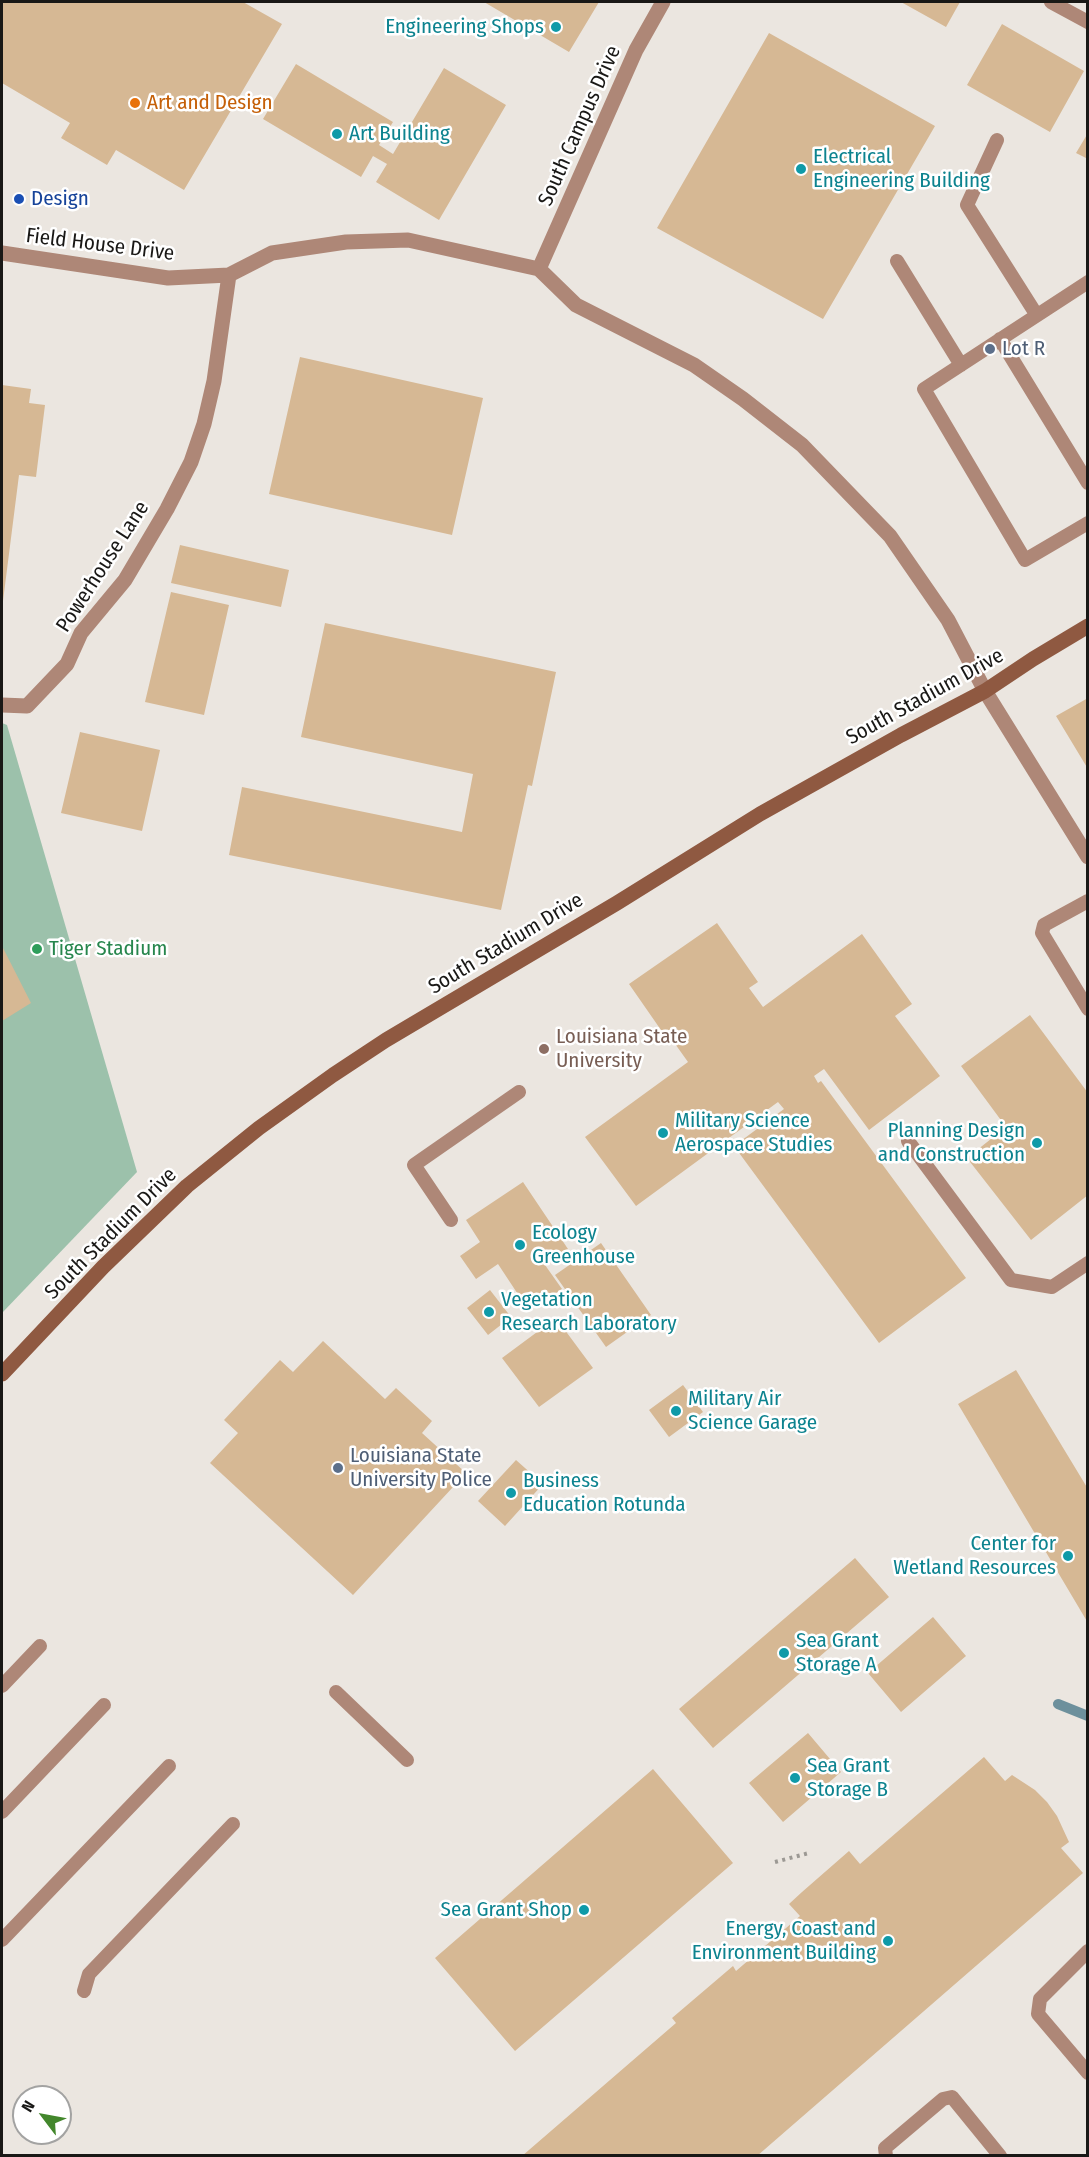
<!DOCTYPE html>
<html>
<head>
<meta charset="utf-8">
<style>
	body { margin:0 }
	#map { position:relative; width:1089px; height:2157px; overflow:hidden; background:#ebe6e0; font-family:"Fira Sans Condensed",sans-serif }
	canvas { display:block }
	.frame { position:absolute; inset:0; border:3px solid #191816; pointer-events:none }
	.north { position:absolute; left:12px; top:2085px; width:60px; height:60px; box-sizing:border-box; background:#fff; border:2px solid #a3a3a2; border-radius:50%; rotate:302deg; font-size:16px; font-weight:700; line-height:24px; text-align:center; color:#191816 }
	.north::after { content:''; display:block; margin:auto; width:21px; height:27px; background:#43872c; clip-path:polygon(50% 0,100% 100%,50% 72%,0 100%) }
</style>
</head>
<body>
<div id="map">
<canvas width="1089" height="2157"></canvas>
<div class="frame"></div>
<div class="north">N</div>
</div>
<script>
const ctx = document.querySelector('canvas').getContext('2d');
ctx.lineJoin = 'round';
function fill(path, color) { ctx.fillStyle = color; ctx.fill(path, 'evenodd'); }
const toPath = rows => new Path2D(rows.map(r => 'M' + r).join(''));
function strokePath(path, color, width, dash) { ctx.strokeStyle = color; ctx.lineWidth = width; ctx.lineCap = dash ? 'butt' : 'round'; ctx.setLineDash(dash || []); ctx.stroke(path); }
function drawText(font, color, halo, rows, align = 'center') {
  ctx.font = font + ' "Fira Sans Condensed",sans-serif'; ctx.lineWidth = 5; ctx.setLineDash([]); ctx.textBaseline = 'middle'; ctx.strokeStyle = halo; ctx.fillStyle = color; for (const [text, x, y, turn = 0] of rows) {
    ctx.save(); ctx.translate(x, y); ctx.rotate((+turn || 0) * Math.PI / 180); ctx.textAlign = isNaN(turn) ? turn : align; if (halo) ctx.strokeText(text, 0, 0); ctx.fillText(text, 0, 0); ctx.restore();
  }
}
fill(toPath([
	[2,723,7,725,137,1172,2,1313]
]), '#9cc1ab');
strokePath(toPath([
	[1058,1704,1088,1716]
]), '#6d909c', 10);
fill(toPath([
	[2,2,243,2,282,24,184,190,116,150,107,165,61,138,70,123,2,83],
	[484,2,599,2,569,52],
	[901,2,960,2,946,27],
	[1002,24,1084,71,1050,132,967,85],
	[769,33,935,126,823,319,657,228],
	[296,64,393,122,379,145,393,154,444,68,506,105,439,220,376,182,387,164,373,156,361,177,263,119],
	[1088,133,1088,159,1076,153],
	[300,357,483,398,452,535,269,494],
	[2,385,31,389,29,403,45,405,36,477,19,475,3,601],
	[180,545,289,570,281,607,171,583],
	[171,592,229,605,204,715,145,702],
	[325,623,556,672,532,786,528,785,501,910,229,855,242,787,462,832,473,774,301,737],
	[1088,698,1088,769,1056,716],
	[80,732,160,750,142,831,61,813],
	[717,923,758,982,749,988,763,1007,862,934,912,1004,895,1016,940,1076,869,1130,824,1069,814,1076,818,1083,821,1081,966,1278,879,1343,734,1146,784,1109,778,1102,636,1206,585,1137,688,1062,673,1041,670,1043,629,984],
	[2,946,31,1003,2,1021],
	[1030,1015,1088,1093,1088,1195,1031,1240,967,1158,1006,1127,961,1066],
	[523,1182,568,1249,545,1265,562,1289,529,1311,498,1264,476,1279,460,1256,480,1242,466,1220],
	[601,1243,651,1315,606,1347,555,1275],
	[490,1290,511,1317,488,1335,467,1308],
	[556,1318,593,1368,539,1407,502,1358],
	[323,1341,385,1399,396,1388,432,1421,422,1433,466,1473,353,1595,210,1463,238,1433,224,1420,280,1360,293,1372],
	[1016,1370,1088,1489,1088,1623,958,1404],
	[683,1385,703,1412,669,1437,649,1410],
	[516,1460,543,1484,505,1526,478,1501],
	[855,1558,889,1597,713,1748,679,1709],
	[933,1617,966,1656,901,1712,868,1673],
	[808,1733,841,1772,783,1822,749,1783],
	[984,1757,1005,1781,1012,1775,1035,1790,1047,1802,1057,1816,1069,1842,1061,1848,1083,1873,757,2156,522,2156,676,2023,672,2018,733,1966,736,1971,800,1916,789,1904,802,1892,849,1851,860,1864],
	[653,1769,733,1863,515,2051,435,1958]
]), '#d6b894');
strokePath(toPath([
	[775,1862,809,1853]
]), '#9c9994', 4, [3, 4.5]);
strokePath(toPath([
	[1051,2,1088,22],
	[997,140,967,205,1036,314],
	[897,261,961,365],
	[1088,282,924,389,1025,560,1088,523],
	[1000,339,1088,483],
	[1088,901,1044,925,1042,933,1088,1009],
	[908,1141,1011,1280,1052,1287,1088,1263],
	[451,1220,414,1165,519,1092],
	[2,1686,40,1646],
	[336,1692,407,1760],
	[2,1812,104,1705],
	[2,1940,169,1766],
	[1088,1951,1040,1999,1038,2014,1088,2073],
	[84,1991,89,1974,233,1824],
	[886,2156,885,2148,943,2099,952,2097,1000,2156]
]), '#ae8777', 14);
strokePath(toPath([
	[2,253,168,278,229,275,272,253,346,242,408,240,539,269,576,305,694,365,743,399,802,445,890,536,948,620,985,691,1088,857],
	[539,269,636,50,663,2],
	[2,705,27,706,67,664,81,633,125,580,167,509,191,462,204,424,214,381,229,275]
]), '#ae8777', 15);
strokePath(toPath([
	[2,1374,103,1267,187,1186,259,1128,333,1075,386,1040,617,903,760,814,901,735,985,691,1033,659,1088,626]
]), '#8f5941', 15);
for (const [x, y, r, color] of [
	[556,27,6,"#0f9aa8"],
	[135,103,6,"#e8710a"],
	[337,134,6,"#0f9aa8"],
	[801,169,6,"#0f9aa8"],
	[19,199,6,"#1a4fb4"],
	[990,349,6,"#5c6f8a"],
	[37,949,6,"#2e9e5b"],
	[544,1049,6,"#8d6e63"],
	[663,1133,6,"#0f9aa8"],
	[1037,1143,6,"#0f9aa8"],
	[520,1245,6,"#0f9aa8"],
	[489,1312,6,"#0f9aa8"],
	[676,1411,6,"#0f9aa8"],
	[338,1468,6,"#5c6f8a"],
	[511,1493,6,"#0f9aa8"],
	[1068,1556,6,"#0f9aa8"],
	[784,1653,6,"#0f9aa8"],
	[795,1778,6,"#0f9aa8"],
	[584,1910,6,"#0f9aa8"],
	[888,1941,6,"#0f9aa8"]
]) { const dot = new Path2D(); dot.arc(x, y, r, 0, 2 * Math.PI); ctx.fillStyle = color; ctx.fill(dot); strokePath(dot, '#fff', 2); }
drawText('21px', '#0d838f', '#fff', [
	["Engineering Shops",544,27,"right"],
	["Art Building",349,134],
	["Electrical",813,157],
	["Engineering Building",813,181],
	["Military Science",675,1121],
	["Aerospace Studies",675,1145],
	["Planning Design",1025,1131,"right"],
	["and Construction",1025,1155,"right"],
	["Ecology",532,1233],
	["Greenhouse",532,1257],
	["Vegetation",501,1300],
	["Research Laboratory",501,1324],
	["Military Air",688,1399],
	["Science Garage",688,1423],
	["Business",523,1481],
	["Education Rotunda",523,1505],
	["Center for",1056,1544,"right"],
	["Wetland Resources",1056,1568,"right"],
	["Sea Grant",796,1641],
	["Storage A",796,1665],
	["Sea Grant",807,1766],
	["Storage B",807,1790],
	["Sea Grant Shop",572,1910,"right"],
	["Energy, Coast and",876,1929,"right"],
	["Environment Building",876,1953,"right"]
], 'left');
drawText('21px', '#c56008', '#fff', [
	["Art and Design",147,103]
], 'left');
drawText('21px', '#191816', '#fff', [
	["South Campus Drive",580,126,-66],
	["Field House Drive",100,245,7],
	["Powerhouse Lane",103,567,-57],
	["South Stadium Drive",925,697,-29],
	["South Stadium Drive",506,944,-31],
	["South Stadium Drive",111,1234,-45]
]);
drawText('21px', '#164399', '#fff', [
	["Design",31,199]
], 'left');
drawText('21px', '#4e5e75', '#fff', [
	["Lot R",1002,349],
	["Louisiana State",350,1456],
	["University Police",350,1480]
], 'left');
drawText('21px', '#27864d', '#fff', [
	["Tiger Stadium",49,949]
], 'left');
drawText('21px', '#785e54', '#fff', [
	["Louisiana State",556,1037],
	["University",556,1061]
], 'left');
</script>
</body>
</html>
